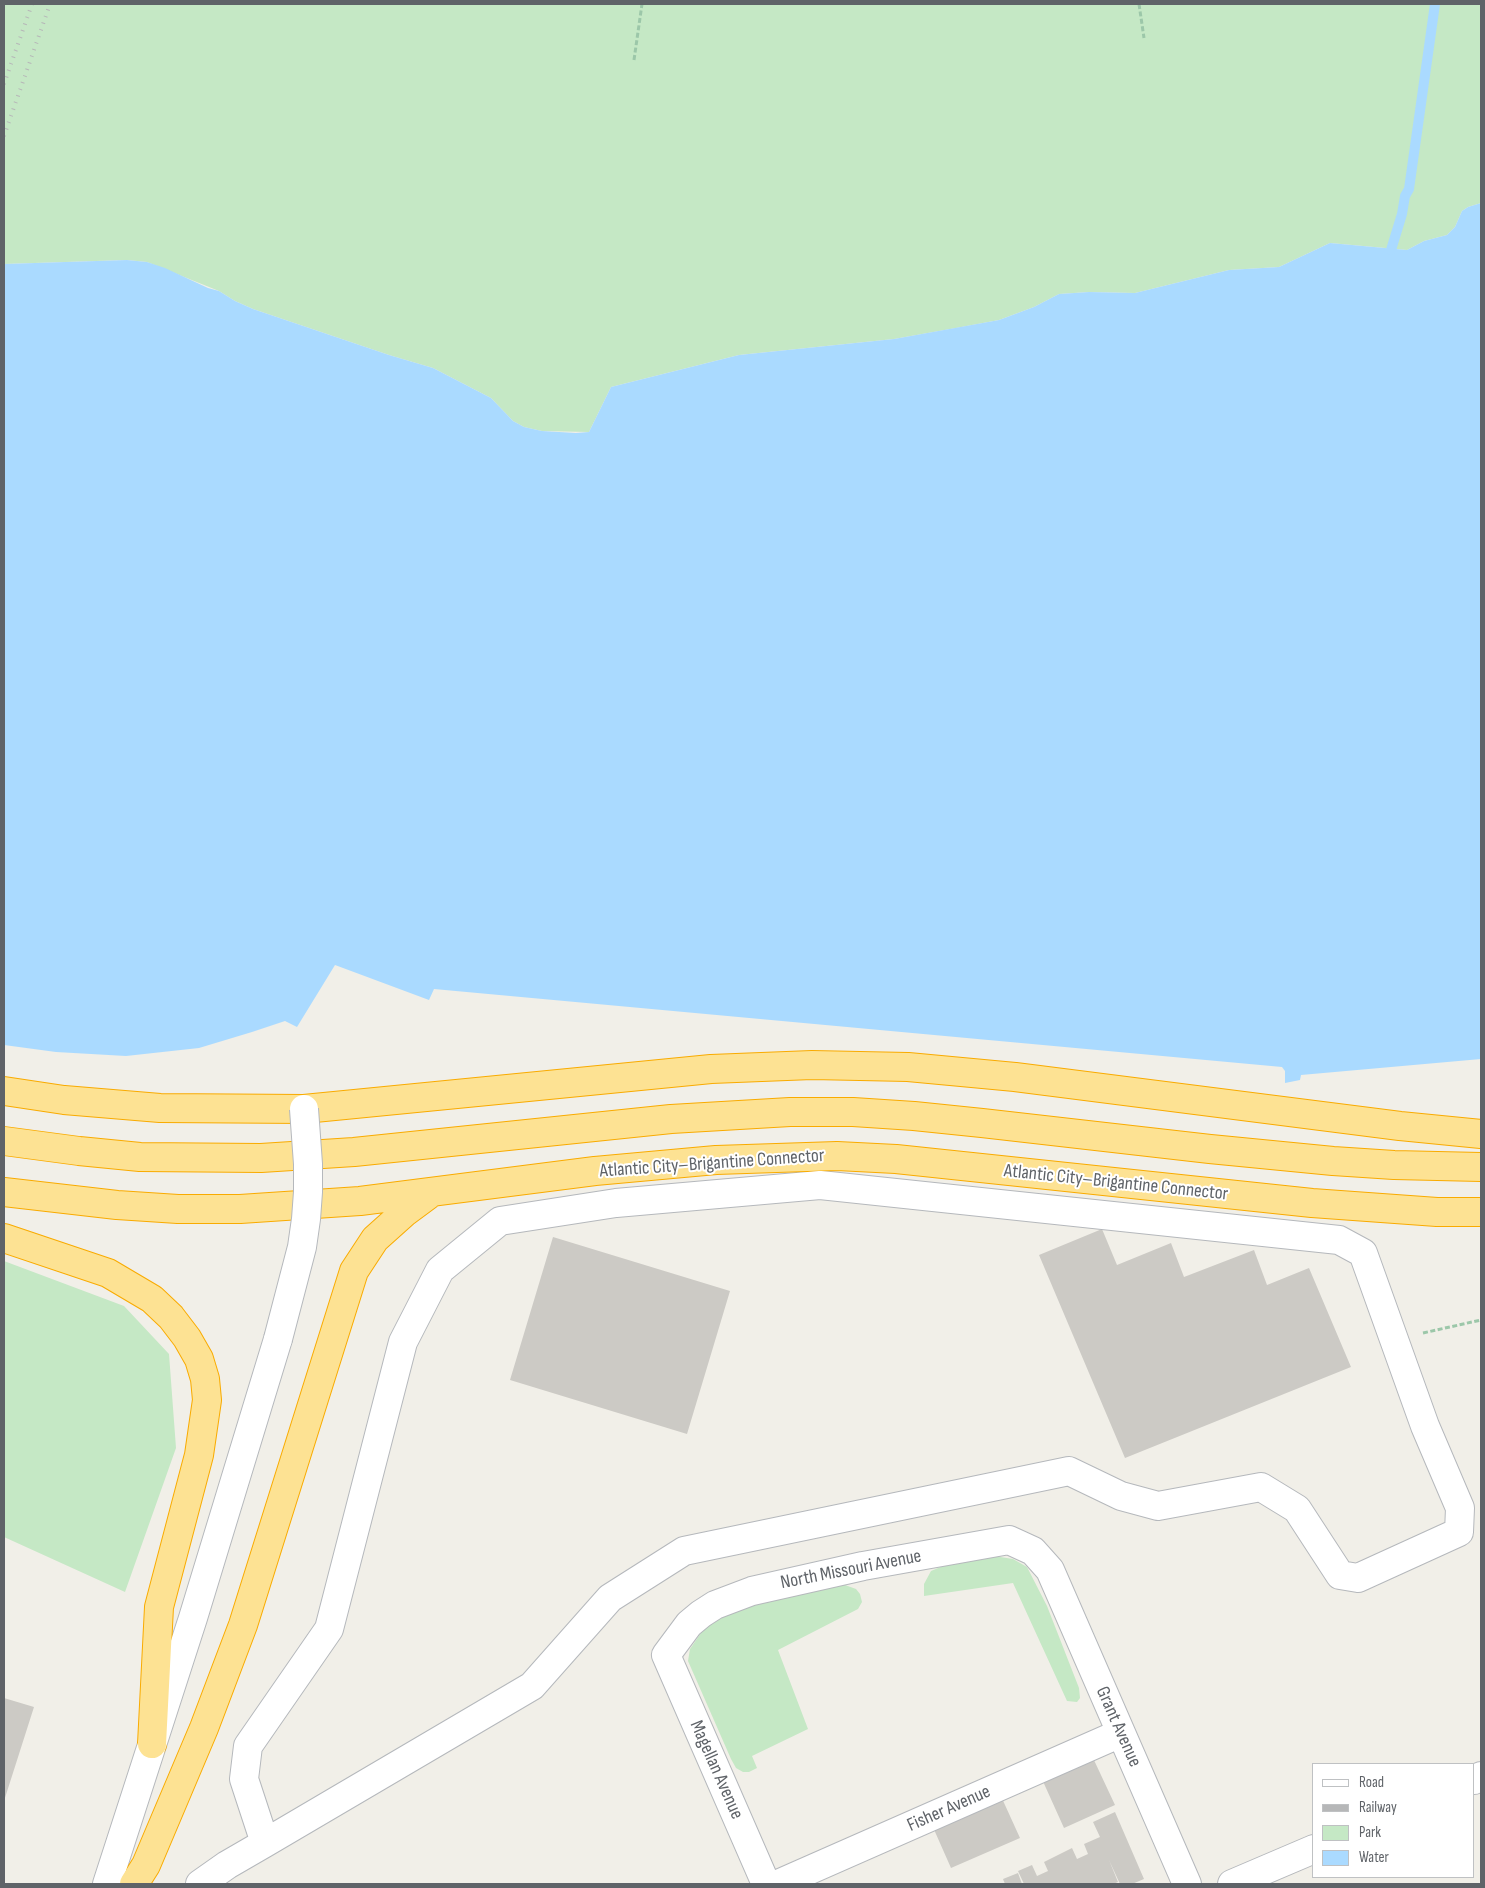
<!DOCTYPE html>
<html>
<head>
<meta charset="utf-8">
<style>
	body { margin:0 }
	#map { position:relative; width:1485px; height:1888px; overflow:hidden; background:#f1efe8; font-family:"Sofia Sans Condensed",sans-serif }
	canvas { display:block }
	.frame { position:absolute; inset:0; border:5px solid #5f6368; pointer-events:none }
	.legend { position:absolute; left:1312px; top:1763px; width:162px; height:115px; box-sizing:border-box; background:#fff; border:1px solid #bfc1c3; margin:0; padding:6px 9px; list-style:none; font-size:15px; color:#5f6368 }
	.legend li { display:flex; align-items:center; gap:10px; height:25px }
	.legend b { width:25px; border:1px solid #bfc1c3 }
</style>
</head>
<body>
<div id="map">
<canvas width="1485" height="1888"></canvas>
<div class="frame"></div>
<ul class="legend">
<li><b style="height:6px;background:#fff"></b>Road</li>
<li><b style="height:6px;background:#b6b7b8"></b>Railway</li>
<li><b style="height:14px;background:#c5e8c5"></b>Park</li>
<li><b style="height:14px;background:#aadaff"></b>Water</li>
</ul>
</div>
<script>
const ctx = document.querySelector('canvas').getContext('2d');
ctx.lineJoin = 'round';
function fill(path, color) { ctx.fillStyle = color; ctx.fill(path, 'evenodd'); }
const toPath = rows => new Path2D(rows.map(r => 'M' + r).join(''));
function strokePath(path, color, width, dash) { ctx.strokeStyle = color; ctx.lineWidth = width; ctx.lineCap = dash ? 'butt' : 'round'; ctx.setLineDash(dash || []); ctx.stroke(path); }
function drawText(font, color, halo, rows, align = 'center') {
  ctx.font = font + ' "Sofia Sans Condensed",sans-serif'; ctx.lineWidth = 4; ctx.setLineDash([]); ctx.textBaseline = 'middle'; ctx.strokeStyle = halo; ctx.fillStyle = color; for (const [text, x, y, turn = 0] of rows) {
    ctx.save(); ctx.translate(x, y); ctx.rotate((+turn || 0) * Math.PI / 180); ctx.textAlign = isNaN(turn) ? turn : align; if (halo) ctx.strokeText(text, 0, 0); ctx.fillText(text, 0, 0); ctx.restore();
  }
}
fill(toPath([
	[4,4,1481,4,1481,203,1468,207,1462,211,1455,227,1447,235,1424,241,1407,250,1330,243,1279,267,1229,270,1135,293,1089,292,1059,294,1034,307,999,320,956,328,894,339,739,355,611,387,589,432,542,431,524,427,513,421,491,398,433,368,389,355,253,309,235,301,219,291,147,262,127,260,4,264],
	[4,1261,124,1306,169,1354,176,1448,125,1592,4,1537],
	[994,1556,1013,1559,1027,1567,1047,1606,1079,1688,1080,1698,1077,1702,1067,1701,1013,1583,924,1596,924,1584,931,1571,957,1560],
	[845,1585,856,1589,860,1594,862,1602,858,1609,778,1650,808,1729,752,1756,757,1768,749,1772,743,1772,736,1768,731,1759,688,1661,690,1649,707,1624,720,1614,813,1588]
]), '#c5e8c5');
fill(toPath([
	[1481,203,1481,1059,1301,1075,1300,1080,1285,1083,1285,1071,1282,1067,434,989,429,1000,335,965,297,1027,285,1021,252,1032,199,1048,126,1056,56,1052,4,1045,4,264,127,260,147,262,165,268,208,288,219,291,235,301,253,309,389,355,433,368,491,398,513,421,524,427,542,431,576,433,589,432,611,387,739,355,894,339,999,320,1034,307,1059,294,1089,292,1135,293,1229,270,1279,267,1330,243,1407,250,1424,241,1447,235,1455,227,1462,211,1468,207]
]), '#aadaff');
strokePath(toPath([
	[1391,250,1402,214,1405,196,1409,189,1435,4]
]), '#aadaff', 10);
fill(toPath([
	[1102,1229,1117,1265,1171,1243,1184,1277,1254,1250,1267,1285,1309,1268,1351,1367,1125,1458,1039,1255],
	[553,1237,730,1291,687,1434,510,1380],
	[4,1698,34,1707,4,1801],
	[1093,1758,1115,1805,1064,1828,1041,1777],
	[1000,1794,1020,1838,951,1868,932,1825],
	[1115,1812,1144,1879,1132,1884,1120,1884,1109,1860,1118,1882,1113,1884,1024,1884,1018,1871,1032,1865,1037,1876,1048,1871,1044,1862,1072,1848,1077,1859,1088,1854,1084,1844,1100,1837,1093,1822],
	[1018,1873,1022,1884,1005,1884,1003,1879]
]), '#cccac5');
const minor = toPath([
	[1474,1780,1481,1776],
	[107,1884,193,1618,278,1339],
	[200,1884,227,1865,265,1843,532,1686,610,1598,684,1551,1069,1471,1121,1496,1158,1506,1261,1487,1297,1509,1340,1575,1358,1578,1459,1532,1460,1508,1425,1426,1363,1253,1339,1240,820,1185,616,1203,500,1221,440,1270,403,1342,329,1629,248,1746,244,1779,265,1843],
	[766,1884,666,1655,689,1624,701,1614,715,1605,752,1591,863,1566,1009,1540,1033,1551,1050,1570,1187,1884],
	[778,1884,1121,1733],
	[1232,1884,1314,1849]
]);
const highway = toPath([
	[4,1091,64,1100,160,1108,304,1109,711,1069,812,1065,908,1067,1015,1077,1400,1126,1481,1134],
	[4,1141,79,1151,140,1157,261,1158,354,1152,671,1119,790,1112,853,1112,914,1116,982,1123,1210,1149,1333,1161,1394,1165,1481,1167],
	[4,1192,117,1205,178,1209,240,1209,360,1201,595,1171,716,1160,837,1156,896,1159,1312,1203,1437,1212,1481,1212],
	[4,1238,108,1273,152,1299,171,1317,187,1338,199,1359,205,1379,207,1400,199,1455,159,1607,152,1744],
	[134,1884,146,1865,204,1728,243,1625,354,1271,375,1239,404,1213,431,1193]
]);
strokePath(minor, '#b5b8bc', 30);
strokePath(highway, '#f9ab00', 30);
strokePath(toPath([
	[1139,4,1144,38],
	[634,60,642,4],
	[1423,1333,1481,1320]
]), '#9cc7a9', 3, [5, 2.5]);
strokePath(minor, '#fff', 28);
strokePath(highway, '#fde293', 28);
strokePath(toPath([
	[4,84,32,4],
	[4,136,50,4]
]), '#b6b7b8', 4, [1, 6]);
const minorBridge = toPath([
	[278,1339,302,1247,306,1219,308,1192,308,1164,304,1109]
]);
strokePath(minorBridge, '#b5b8bc', 30, []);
strokePath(minorBridge, '#fff', 28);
drawText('19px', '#5f6368', '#fff', [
	["Atlantic City–Brigantine Connector",712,1164,-4],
	["Atlantic City–Brigantine Connector",1116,1183,6],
	["North Missouri Avenue",851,1570,-11],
	["Grant Avenue",1118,1727,66],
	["Magellan Avenue",716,1770,66],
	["Fisher Avenue",949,1809,-24]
]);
</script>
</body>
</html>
